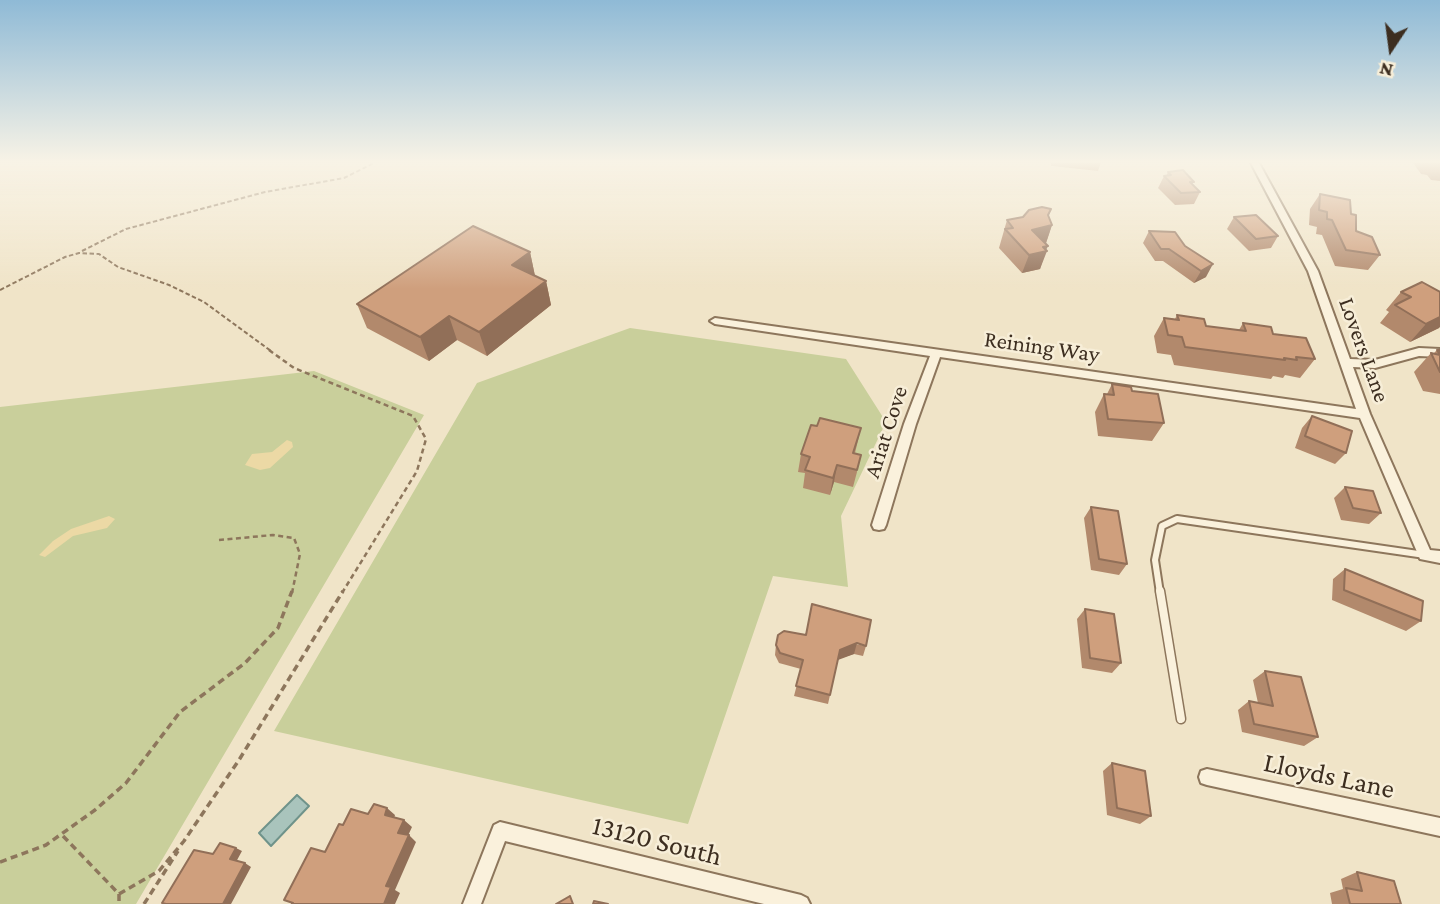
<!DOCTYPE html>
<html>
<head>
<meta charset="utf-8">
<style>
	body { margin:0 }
	#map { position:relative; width:1440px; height:904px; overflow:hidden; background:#f0e4c8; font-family:"Crimson Pro",serif }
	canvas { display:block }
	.north { position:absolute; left:1356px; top:14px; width:70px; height:70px; -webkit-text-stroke:5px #f7eed8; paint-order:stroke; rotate:193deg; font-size:19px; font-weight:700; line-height:28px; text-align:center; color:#3d2e20 }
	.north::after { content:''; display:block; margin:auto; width:24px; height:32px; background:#3d2e20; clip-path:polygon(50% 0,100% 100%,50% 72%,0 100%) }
</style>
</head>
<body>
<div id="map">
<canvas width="1440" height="904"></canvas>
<div class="north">N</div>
</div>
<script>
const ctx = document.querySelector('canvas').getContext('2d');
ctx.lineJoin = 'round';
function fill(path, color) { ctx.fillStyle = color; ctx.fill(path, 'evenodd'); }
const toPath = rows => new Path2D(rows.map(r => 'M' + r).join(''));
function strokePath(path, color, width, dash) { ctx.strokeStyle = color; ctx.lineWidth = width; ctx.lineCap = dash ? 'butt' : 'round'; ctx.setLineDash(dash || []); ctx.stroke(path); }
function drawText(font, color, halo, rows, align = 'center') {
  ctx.font = font + ' "Crimson Pro",serif'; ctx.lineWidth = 5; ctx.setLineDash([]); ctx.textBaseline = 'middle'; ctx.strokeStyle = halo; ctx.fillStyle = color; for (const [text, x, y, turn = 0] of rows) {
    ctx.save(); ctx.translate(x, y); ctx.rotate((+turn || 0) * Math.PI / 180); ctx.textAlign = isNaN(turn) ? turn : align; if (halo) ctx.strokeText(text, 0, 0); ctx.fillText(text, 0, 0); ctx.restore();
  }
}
fill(toPath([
	[630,328,846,359,886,422,841,516,848,587,773,576,688,824,274,731,477,383],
	[314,371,424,415,136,904,0,904,0,407]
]), '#c9cf9b');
fill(toPath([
	[287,440,292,442,293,447,270,468,260,470,245,465,252,454,272,452],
	[109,516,115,519,107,528,73,536,45,557,39,555,53,541,71,529]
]), '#ecd9a5');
const water = toPath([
	[297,795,309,806,271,846,259,833,297,795]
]);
fill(water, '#a9c4bc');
strokePath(water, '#6f938a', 2);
const serviceFar1 = toPath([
	[1160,593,1155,560,1162,526,1177,519,1425,555]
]);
const service = toPath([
	[1160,591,1181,719]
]);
const minor = toPath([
	[1251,163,1259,163,1318,271,1350,359,1375,360,1419,348,1440,349,1440,357,1419,356,1375,368,1353,367,1370,414,1430,550,1440,551,1440,563,1420,559,1360,418,940,357,916,424,886,525,884,529,879,530,874,529,872,525,904,424,930,356,715,324,710,321,715,318,1356,409,1308,271,1251,163],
	[1207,769,1440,818,1440,836,1207,785,1201,783,1199,777,1201,771,1207,769],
	[500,822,801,895,807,898,810,904,764,904,505,841,481,904,463,904,494,825,500,822]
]);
strokePath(serviceFar1, '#8d765c', 10);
strokePath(service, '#8d765c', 11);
strokePath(minor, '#8d765c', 4);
strokePath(toPath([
	[82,251,126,229,265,192,344,178,374,163],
	[0,290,65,257,79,253,99,254,118,267,169,285,204,302,271,351]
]), '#8d765c', 2, [4.5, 2.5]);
strokePath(toPath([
	[269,350,294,368,413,416,426,439,417,471,342,593],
	[219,540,273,535,294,538,300,554,292,593]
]), '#8d765c', 2.5, [5, 3.5]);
strokePath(toPath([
	[63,836,119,894,119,904],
	[0,862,46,845,95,810,126,783,180,712,245,663,278,628,292,591],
	[119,894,159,871,184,841,239,760,343,591],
	[144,904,178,851]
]), '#8d765c', 3.5, [7, 4.5]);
strokePath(serviceFar1, '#faf1dc', 6);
strokePath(service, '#faf1dc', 8);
fill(minor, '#faf1dc');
fill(toPath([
	[1051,163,1101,163,1098,171,1051,166],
	[1413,163,1440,163,1440,181,1431,180,1427,175,1421,174],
	[1168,172,1194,182,1192,184,1200,192,1194,204,1175,205,1158,188,1164,176,1166,176],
	[1320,194,1351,214,1356,231,1380,255,1368,270,1335,266,1322,235,1316,234,1317,227,1309,225,1310,209],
	[1051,209,1048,216,1052,225,1046,243,1045,243,1046,250,1040,269,1022,273,999,248,1007,220,1023,217],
	[1234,217,1278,236,1271,248,1249,251,1227,229],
	[1149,231,1185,246,1206,277,1194,283,1163,261,1155,261,1143,243],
	[530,252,535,276,546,281,551,305,487,356,457,340,429,361,367,328,357,304],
	[1422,282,1439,328,1410,342,1380,323,1389,312,1386,310,1401,292],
	[1177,315,1206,326,1239,330,1243,323,1273,334,1315,359,1300,378,1285,375,1283,378,1273,376,1271,379,1174,365,1171,355,1157,353,1154,336,1164,318,1175,319],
	[1437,350,1440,350,1440,394,1423,391,1414,372,1431,353,1433,354],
	[1112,384,1132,391,1164,423,1152,441,1098,436,1095,412,1104,394,1107,394],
	[1312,416,1346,453,1335,464,1295,448,1302,428],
	[817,426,861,428,855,453,857,472,853,487,834,482,830,495,803,488,805,473,798,472,801,454],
	[1345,487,1381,513,1369,524,1341,520,1334,498],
	[1091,507,1127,564,1119,575,1091,570,1084,518],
	[1345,569,1421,621,1406,631,1332,600,1333,579],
	[1085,609,1121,663,1112,673,1082,668,1077,619],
	[784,631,866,646,863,656,854,654,838,659,828,704,794,696,801,669,779,663,775,655,776,645],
	[1265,671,1318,737,1304,746,1242,732,1238,710,1249,701,1258,703,1253,680],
	[1112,763,1151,816,1140,824,1107,815,1103,771],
	[1357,872,1401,904,1332,904,1330,893,1343,889,1341,879]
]), '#b2896c');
fill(toPath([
	[1051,209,1044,227,1052,225,1046,243,1026,248,1032,230],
	[1048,246,1045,252,1047,251,1040,269,1022,273,1029,255],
	[530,252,535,276,512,265],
	[1213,264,1206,277,1194,283,1201,271],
	[546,281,551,305,487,356,479,332],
	[449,316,457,340,429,361,420,337],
	[1440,317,1440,327,1439,328,1410,342,1426,324],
	[837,465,834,482,830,495,833,478],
	[857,643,854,654,838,660,840,650],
	[387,808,395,815,393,822,385,815],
	[404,820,412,827,406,840,398,833],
	[409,835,416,842,395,890,400,893,395,904,384,904,386,886],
	[236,848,242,851,236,862,230,859],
	[245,863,251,867,231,904,223,904]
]), '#916f58');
const building = toPath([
	[1183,170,1194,182,1190,182,1200,192,1181,193,1164,176,1171,175,1168,172,1183,170],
	[1320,194,1350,200,1351,214,1356,215,1356,231,1372,237,1380,255,1346,250,1332,220,1327,219,1327,212,1319,210,1320,194],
	[1042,207,1051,209,1048,215,1052,225,1032,230,1048,246,1043,247,1047,251,1029,255,1005,229,1013,228,1007,220,1023,217,1029,210,1042,207],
	[1256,215,1278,236,1256,239,1234,217,1256,215],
	[473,226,530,252,512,265,546,281,479,332,449,316,420,337,357,304,473,226],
	[1149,231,1175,232,1185,246,1213,264,1201,271,1169,249,1161,249,1149,231],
	[1422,282,1440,292,1440,317,1426,324,1395,305,1411,297,1401,292,1422,282],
	[1177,315,1204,319,1206,326,1246,331,1243,323,1271,327,1273,334,1306,338,1315,359,1296,357,1297,360,1284,358,1285,360,1185,347,1182,337,1168,335,1164,318,1179,320,1177,315],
	[1437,350,1440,350,1440,372,1431,353,1440,355,1437,350],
	[1112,384,1131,387,1132,391,1158,394,1164,423,1108,419,1104,394,1114,395,1112,384],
	[1312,416,1352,431,1346,453,1305,436,1312,416],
	[820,418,861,428,853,453,861,455,857,470,837,465,833,478,805,470,810,457,801,454,811,425,817,426,820,418],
	[1345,487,1373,491,1381,513,1353,508,1345,487],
	[1091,507,1118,511,1127,564,1099,559,1091,507],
	[1345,569,1423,601,1421,621,1344,590,1345,569],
	[812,604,871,620,866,646,857,643,840,650,830,695,796,686,803,660,780,653,776,645,778,635,784,631,806,635,812,604],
	[1085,609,1114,614,1121,663,1090,658,1085,609],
	[1265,671,1301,677,1318,737,1254,724,1249,701,1273,706,1265,671],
	[1112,763,1145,771,1151,816,1117,808,1112,763],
	[374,804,387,808,385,815,404,820,398,833,409,835,386,886,391,887,384,904,292,904,293,903,284,900,311,848,325,852,339,824,343,825,351,809,368,814,374,804],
	[220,843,236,848,230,859,245,863,223,904,166,904,162,903,194,850,213,854,220,843],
	[1357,872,1394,881,1401,904,1350,904,1346,888,1362,891,1357,872],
	[570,896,573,904,556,904,570,896],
	[594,901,608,904,593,904,594,901]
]);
fill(building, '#cf9f7d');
strokePath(building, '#916f58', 2);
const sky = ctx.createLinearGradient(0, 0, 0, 289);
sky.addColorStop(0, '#8fbad6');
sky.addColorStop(0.56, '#f8f3e6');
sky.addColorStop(1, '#f8f3e600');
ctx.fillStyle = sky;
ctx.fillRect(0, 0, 1440, 289);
drawText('23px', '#3d2e20', '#f7eed8', [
	["Reining Way",1042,347,8],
	["Lovers Lane",1364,350,70],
	["Ariat Cove",886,432,-72]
]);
drawText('28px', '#3d2e20', '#f7eed8', [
	["Lloyds Lane",1329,776,12],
	["13120 South",657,841,14]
]);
</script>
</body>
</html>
